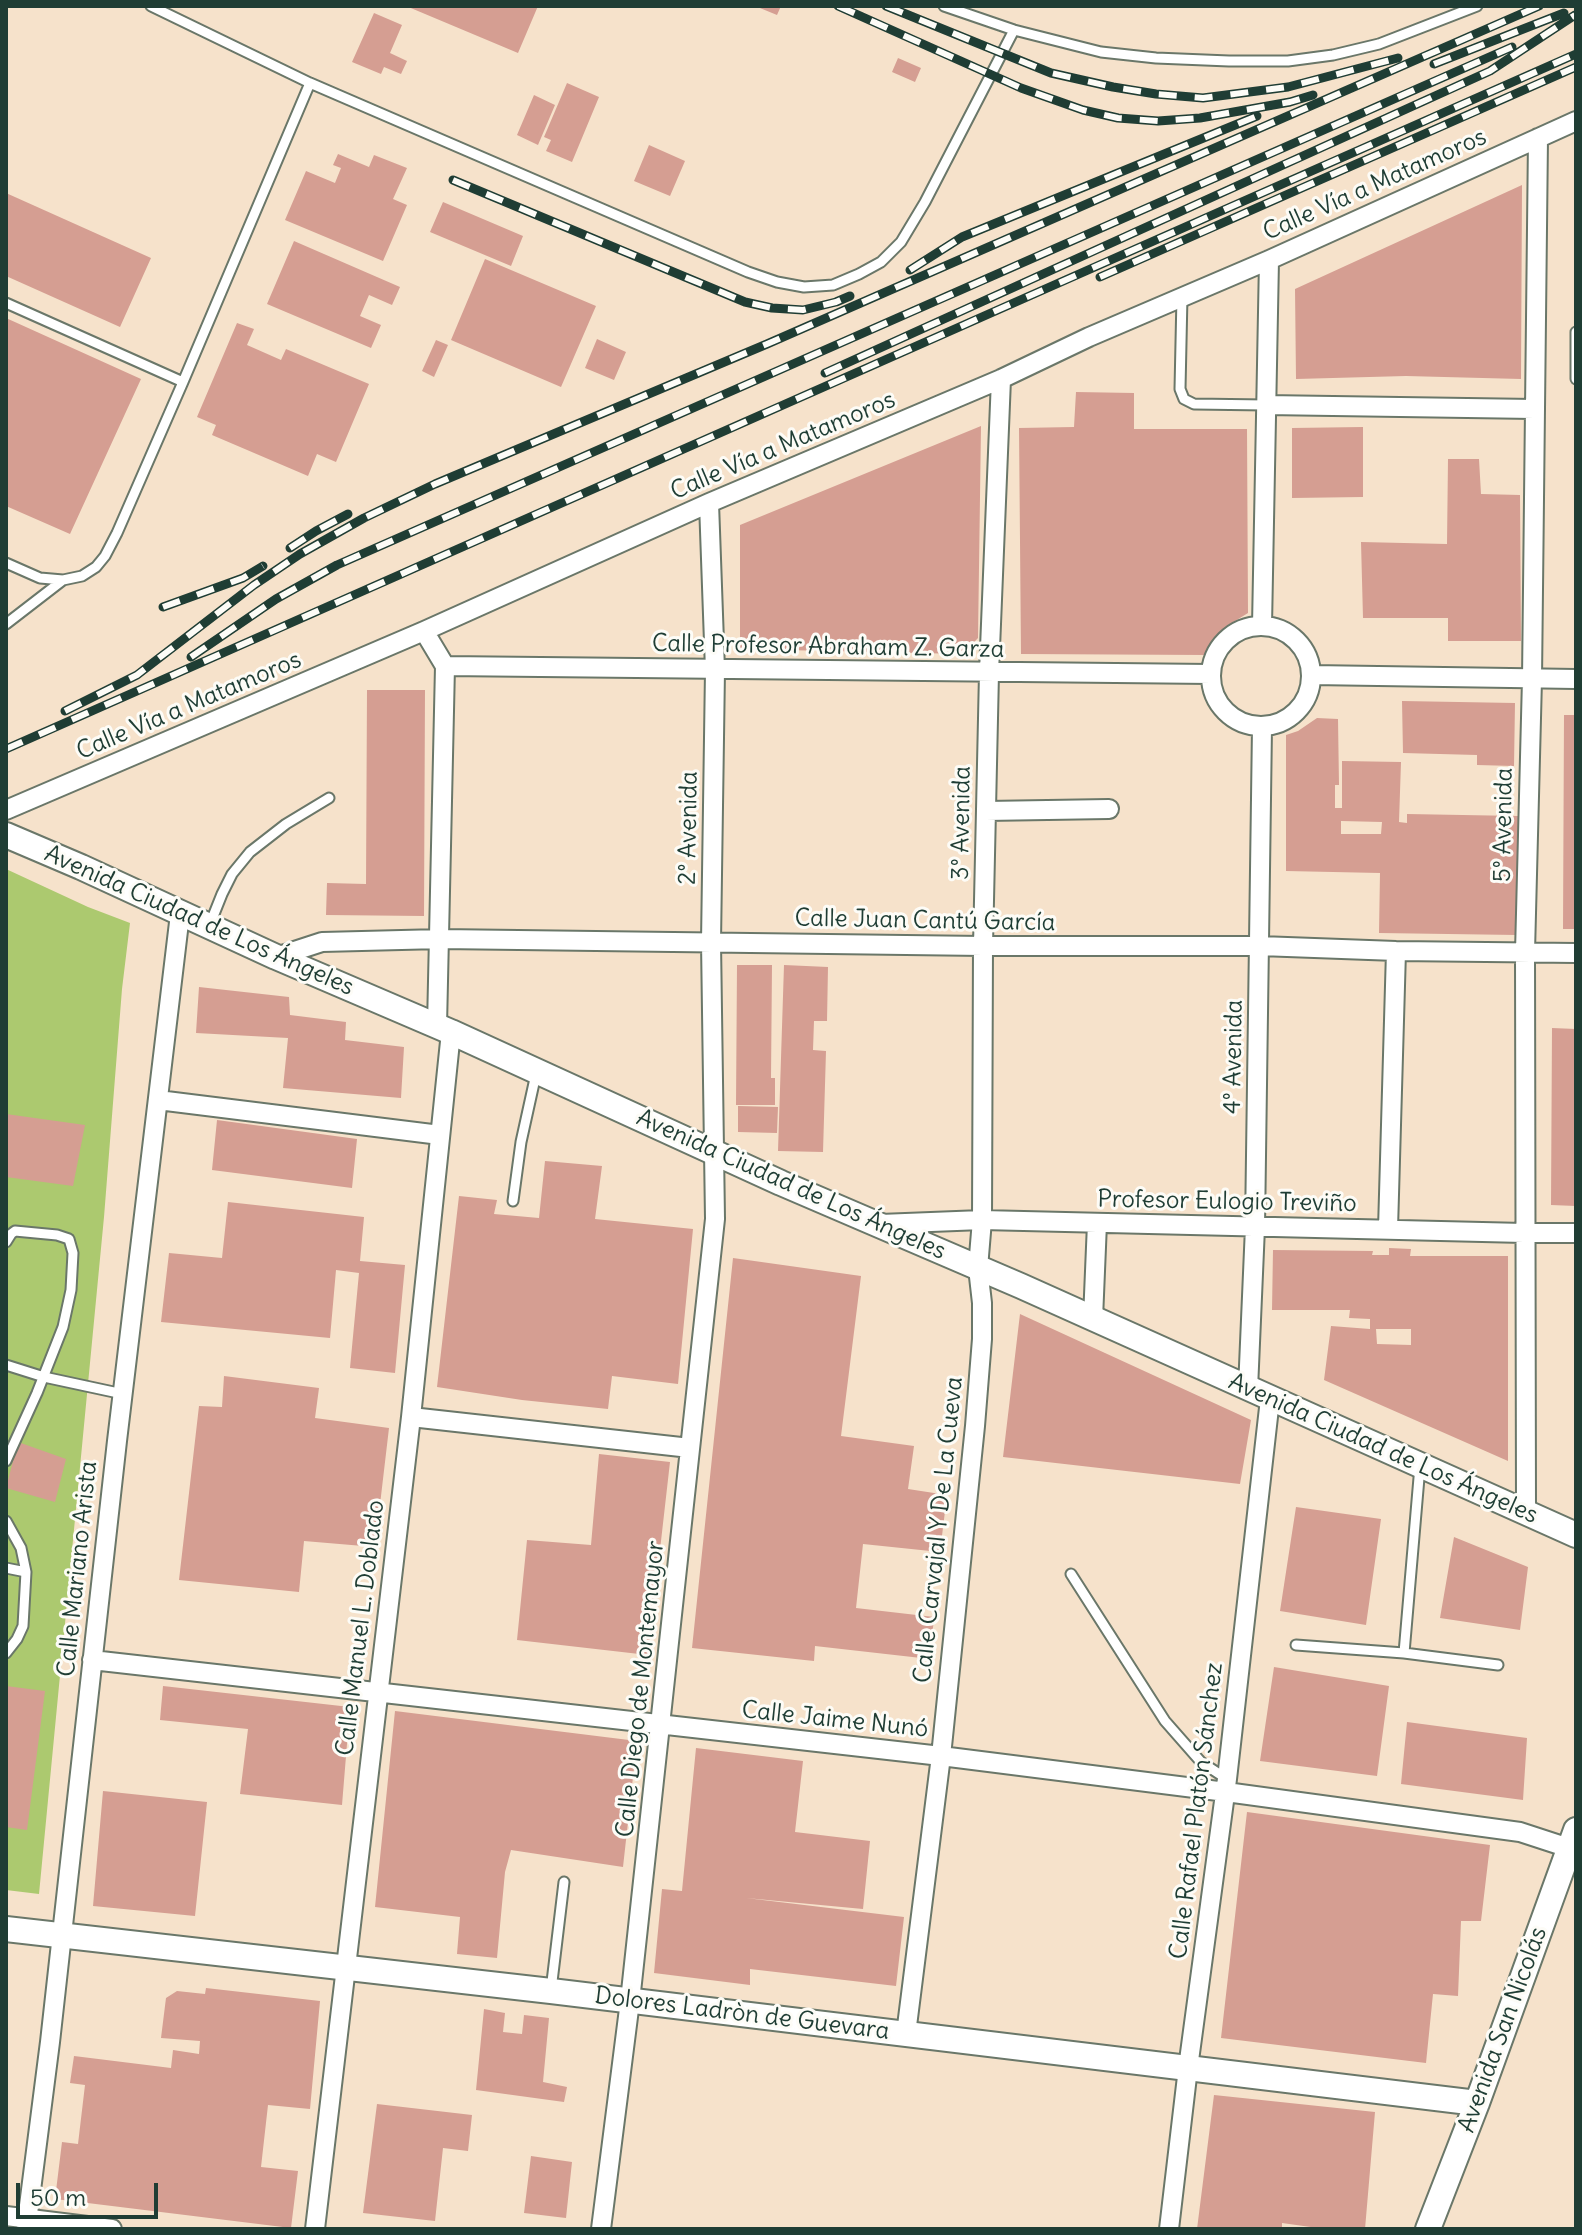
<!DOCTYPE html>
<html>
<head>
<meta charset="utf-8">
<style>
	body { margin:0 }
	#map { position:relative; width:1582px; height:2235px; overflow:hidden; background:#f6e2cb; font-family:Delius,sans-serif }
	canvas { display:block }
	.frame { position:absolute; inset:0; border:8px solid #1f3d34; pointer-events:none }
	.scale { position:absolute; left:16px; top:2183px; width:142px; height:36px; box-sizing:border-box; border:4px solid #1f3d34; border-top:0; padding-left:10px; font-size:24px; line-height:28px; white-space:nowrap; color:#1f3d34; -webkit-text-stroke:6px #fdfcf7; paint-order:stroke }
</style>
</head>
<body>
<div id="map">
<canvas width="1582" height="2235"></canvas>
<div class="frame"></div>
<div class="scale">50 m</div>
</div>
<script>
const ctx = document.querySelector('canvas').getContext('2d');
ctx.lineJoin = 'round';
function fill(path, color) { ctx.fillStyle = color; ctx.fill(path, 'evenodd'); }
const toPath = rows => new Path2D(rows.map(r => 'M' + r).join(''));
function strokePath(path, color, width, dash) { ctx.strokeStyle = color; ctx.lineWidth = width; ctx.lineCap = dash ? 'butt' : 'round'; ctx.setLineDash(dash || []); ctx.stroke(path); }
function drawText(font, color, halo, rows, align = 'center') {
  ctx.font = font + ' Delius,sans-serif'; ctx.lineWidth = 6; ctx.setLineDash([]); ctx.textBaseline = 'middle'; ctx.strokeStyle = halo; ctx.fillStyle = color; for (const [text, x, y, turn = 0] of rows) {
    ctx.save(); ctx.translate(x, y); ctx.rotate((+turn || 0) * Math.PI / 180); ctx.textAlign = isNaN(turn) ? turn : align; if (halo) ctx.strokeText(text, 0, 0); ctx.fillText(text, 0, 0); ctx.restore();
  }
}
fill(toPath([
	[6,869,88,907,130,923,122,989,104,1217,39,1894,6,1890]
]), '#acc96f');
fill(toPath([
	[406,6,538,6,518,53],
	[755,6,781,6,777,15],
	[374,13,402,25,390,53,407,61,401,74,384,67,381,74,352,62],
	[898,58,921,68,915,82,892,72],
	[567,83,599,97,572,162,546,151,551,140,544,137],
	[534,95,555,105,538,145,517,135],
	[649,145,685,161,670,196,634,181],
	[338,154,369,167,374,155,407,168,393,199,407,205,383,261,285,220,306,171,335,183,341,168,333,165],
	[1522,185,1521,379,1406,376,1296,379,1295,289],
	[6,193,151,258,120,327,6,276],
	[443,202,523,236,511,266,430,232],
	[294,241,400,287,392,305,369,295,360,316,381,325,371,348,267,304],
	[485,259,596,306,561,387,451,340],
	[6,318,141,379,70,534,6,506],
	[237,323,254,329,247,345,281,360,286,349,369,384,336,462,317,454,308,476,212,435,216,425,197,417],
	[597,339,626,352,614,380,585,368],
	[436,340,448,345,434,377,422,371],
	[1076,392,1134,393,1134,429,1247,429,1248,613,1227,626,1210,646,1207,655,1021,654,1019,428,1074,427],
	[981,426,978,638,963,654,740,649,740,525],
	[1363,427,1363,497,1292,498,1292,428],
	[1448,459,1479,459,1481,494,1520,495,1521,641,1448,641,1448,618,1363,618,1361,542,1447,544],
	[367,690,425,690,424,916,326,915,327,883,366,884],
	[1402,701,1515,703,1514,766,1477,765,1477,755,1403,753],
	[1564,715,1576,715,1576,929,1563,929],
	[1317,718,1338,719,1339,785,1335,785,1335,808,1342,808,1342,761,1401,762,1399,822,1407,823,1407,814,1518,816,1517,935,1379,933,1380,873,1286,871,1286,735,1298,731],
	[1341,821,1382,822,1381,834,1341,834],
	[737,965,772,965,771,1078,775,1078,775,1105,736,1105],
	[784,965,828,967,827,1021,814,1021,813,1050,826,1051,823,1152,778,1151],
	[199,987,289,997,290,1015,346,1022,345,1040,404,1047,401,1098,283,1088,288,1038,196,1033],
	[1552,1028,1576,1029,1576,1206,1551,1205],
	[738,1106,778,1107,777,1133,738,1132],
	[6,1114,85,1125,73,1186,6,1177],
	[217,1120,357,1139,352,1188,212,1170],
	[545,1161,602,1166,595,1219,693,1229,678,1384,612,1376,608,1409,522,1400,437,1387,459,1196,497,1200,494,1214,539,1218],
	[228,1202,364,1217,360,1261,405,1265,395,1373,350,1368,359,1273,336,1270,330,1338,161,1322,169,1253,222,1258],
	[1389,1248,1411,1249,1410,1256,1508,1256,1508,1461,1324,1380,1331,1326,1370,1329,1370,1319,1349,1318,1350,1310,1272,1310,1273,1250,1373,1251,1372,1255,1389,1255],
	[1376,1329,1411,1329,1411,1345,1377,1344],
	[733,1258,861,1276,841,1436,914,1446,908,1489,947,1495,940,1552,863,1544,856,1608,934,1617,930,1659,815,1646,814,1661,692,1648],
	[1020,1314,1251,1420,1240,1484,1003,1457],
	[224,1376,319,1388,315,1418,389,1428,375,1547,304,1541,299,1592,179,1580,199,1406,222,1407],
	[18,1442,66,1459,55,1502,6,1488],
	[599,1454,670,1462,648,1655,517,1640,527,1540,591,1545],
	[1296,1507,1381,1519,1366,1625,1280,1611],
	[1454,1537,1528,1567,1520,1630,1440,1618],
	[1274,1667,1389,1686,1377,1776,1260,1761],
	[6,1686,45,1691,27,1830,6,1827],
	[163,1686,350,1707,342,1805,240,1794,248,1729,160,1720],
	[395,1711,637,1741,623,1867,511,1850,505,1872,497,1958,457,1954,460,1917,375,1907],
	[1407,1722,1527,1738,1523,1800,1401,1784],
	[696,1748,803,1761,795,1832,870,1841,863,1909,746,1898,904,1917,896,1986,750,1969,750,1985,654,1973,662,1889,682,1891],
	[103,1791,207,1802,195,1916,93,1906],
	[1247,1812,1490,1845,1481,1921,1461,1921,1458,1996,1433,1994,1426,2063,1221,2038],
	[206,1988,320,2001,310,2109,268,2105,261,2167,298,2171,291,2228,55,2199,62,2142,78,2144,85,2085,70,2083,74,2056,171,2068,173,2050,199,2054,200,2041,161,2038,166,1998,177,1991,205,1994],
	[484,2009,505,2013,503,2032,522,2034,524,2015,549,2018,543,2082,567,2087,564,2102,476,2090],
	[1214,2095,1375,2112,1365,2229,1325,2229,1282,2223,1282,2229,1197,2229],
	[377,2104,472,2115,468,2151,443,2148,435,2221,363,2213],
	[531,2156,572,2162,566,2218,524,2213]
]), '#d59e92');
const service = toPath([
	[151,6,310,83,748,272,777,282,804,287,833,285,859,274,881,262,901,242,925,202,1014,30],
	[944,6,1014,30,1101,52,1156,58,1229,61,1288,61,1333,55,1379,44,1477,6],
	[1182,296,1180,389,1184,399,1194,404,1266,405],
	[6,303,183,382],
	[1576,332,1576,379],
	[6,563,40,578,63,580,82,576,96,567,105,556,117,533,183,382,310,83],
	[6,624,63,580],
	[210,924,222,894,232,874,250,852,286,824,329,798],
	[513,1201,521,1142,536,1074],
	[6,1242,11,1234,15,1231,57,1235,69,1239,73,1253,71,1290,63,1327,37,1393,6,1461],
	[6,1365,44,1377,123,1394],
	[6,1521,21,1548,26,1572,23,1626,17,1639,6,1653],
	[6,1568,26,1572],
	[1071,1574,1165,1721,1201,1762,1227,1779],
	[1296,1645,1404,1653,1420,1466],
	[1404,1653,1498,1665],
	[551,1990,564,1882]
]);
const minor = toPath([
	[1266,405,1534,409],
	[1262,626,1269,260],
	'1211 676a50 50 0 1 1 100 0a50 50 0 1 1-100 0Z',
	[424,631,445,666,437,1026],
	[445,666,1211,674],
	[1312,675,1576,679],
	[6,810,424,631,709,503,1001,379,1089,337,1269,260,1576,121],
	[986,811,1109,809],
	[276,957,322,942,441,939,983,946,1260,946,1396,951,1576,953],
	[158,1100,440,1135],
	[880,1224,982,1220,1524,1233,1576,1233],
	[1388,1229,1396,951],
	[1093,1319,1097,1223],
	[1248,1389,1255,1227,1262,727],
	[411,1417,690,1448],
	[1526,1512,1525,952,1532,679,1538,138],
	[92,1660,941,1756,1226,1792,1520,1832,1569,1848],
	[906,2034,941,1756,975,1426,982,1339,982,1303,978,1268,982,1220,983,946,989,673,1001,379],
	[6,2216,112,2229],
	[26,2229,50,2042,117,1441,180,914],
	[315,2229,411,1417,451,1032],
	[601,2229,630,2001,715,1219,711,942,715,670,709,503],
	[1169,2229,1188,2068,1227,1779,1270,1399]
]);
const tertiary = toPath([
	[6,835,81,867,276,957,451,1032,781,1183,1021,1286,1576,1535],
	[6,1929,551,1991,1477,2103],
	[1428,2229,1477,2103,1576,1830]
]);
strokePath(service, '#6a7769', 13);
strokePath(minor, '#6a7769', 22);
strokePath(tertiary, '#6a7769', 28);
strokePath(service, '#fff', 9);
strokePath(minor, '#fff', 18);
strokePath(tertiary, '#fff', 24);
const rail = toPath([
	[838,6,1021,88,1083,110,1118,118,1158,121,1200,118,1290,102,1313,95],
	[886,6,1051,73,1113,87,1156,94,1203,98,1288,87,1398,58],
	[1434,64,1564,13],
	[453,180,745,302,772,308,803,310,836,302,850,296],
	[910,270,962,237,1257,116],
	[1100,277,1576,67],
	[825,373,1490,71,1575,15],
	[290,548,316,531,348,514],
	[163,607,243,578,263,566],
	[191,657,276,599,337,565,1512,47],
	[65,711,137,675,254,585,300,554,364,518,435,484,767,344,1539,6],
	[6,749,1576,54]
]);
strokePath(rail, '#1f3d34', 9);
strokePath(rail, '#fdfcf7', 6, [18]);
drawText('24px', '#1f3d34', '#fdfcf7', [
	["Calle Vía a Matamoros",1375,185,-24],
	["Calle Vía a Matamoros",783,446,-23],
	["Calle Profesor Abraham Z. Garza",828,647,1],
	["Calle Vía a Matamoros",189,706,-23],
	["3° Avenida",962,823,-89],
	["5° Avenida",1504,825,-89],
	["2° Avenida",689,828,-89],
	["Avenida Ciudad de Los Ángeles",199,921,24],
	["Calle Juan Cantú García",925,921,1],
	["4° Avenida",1234,1057,-89],
	["Avenida Ciudad de Los Ángeles",791,1185,24],
	["Profesor Eulogio Treviño",1227,1202,1],
	["Avenida Ciudad de Los Ángeles",1383,1449,24],
	["Calle Carvajal Y De La Cueva",939,1530,-84],
	["Calle Mariano Arista",78,1569,-84],
	["Calle Manuel L. Doblado",361,1628,-83],
	["Calle Diego de Montemayor",641,1689,-84],
	["Calle Jaime Nunó",835,1720,6],
	["Calle Rafael Platón Sánchez",1197,1811,-83],
	["Dolores Ladròn de Guevara",742,2014,7],
	["Avenida San Nicolás",1503,2030,-70]
]);
</script>
</body>
</html>
